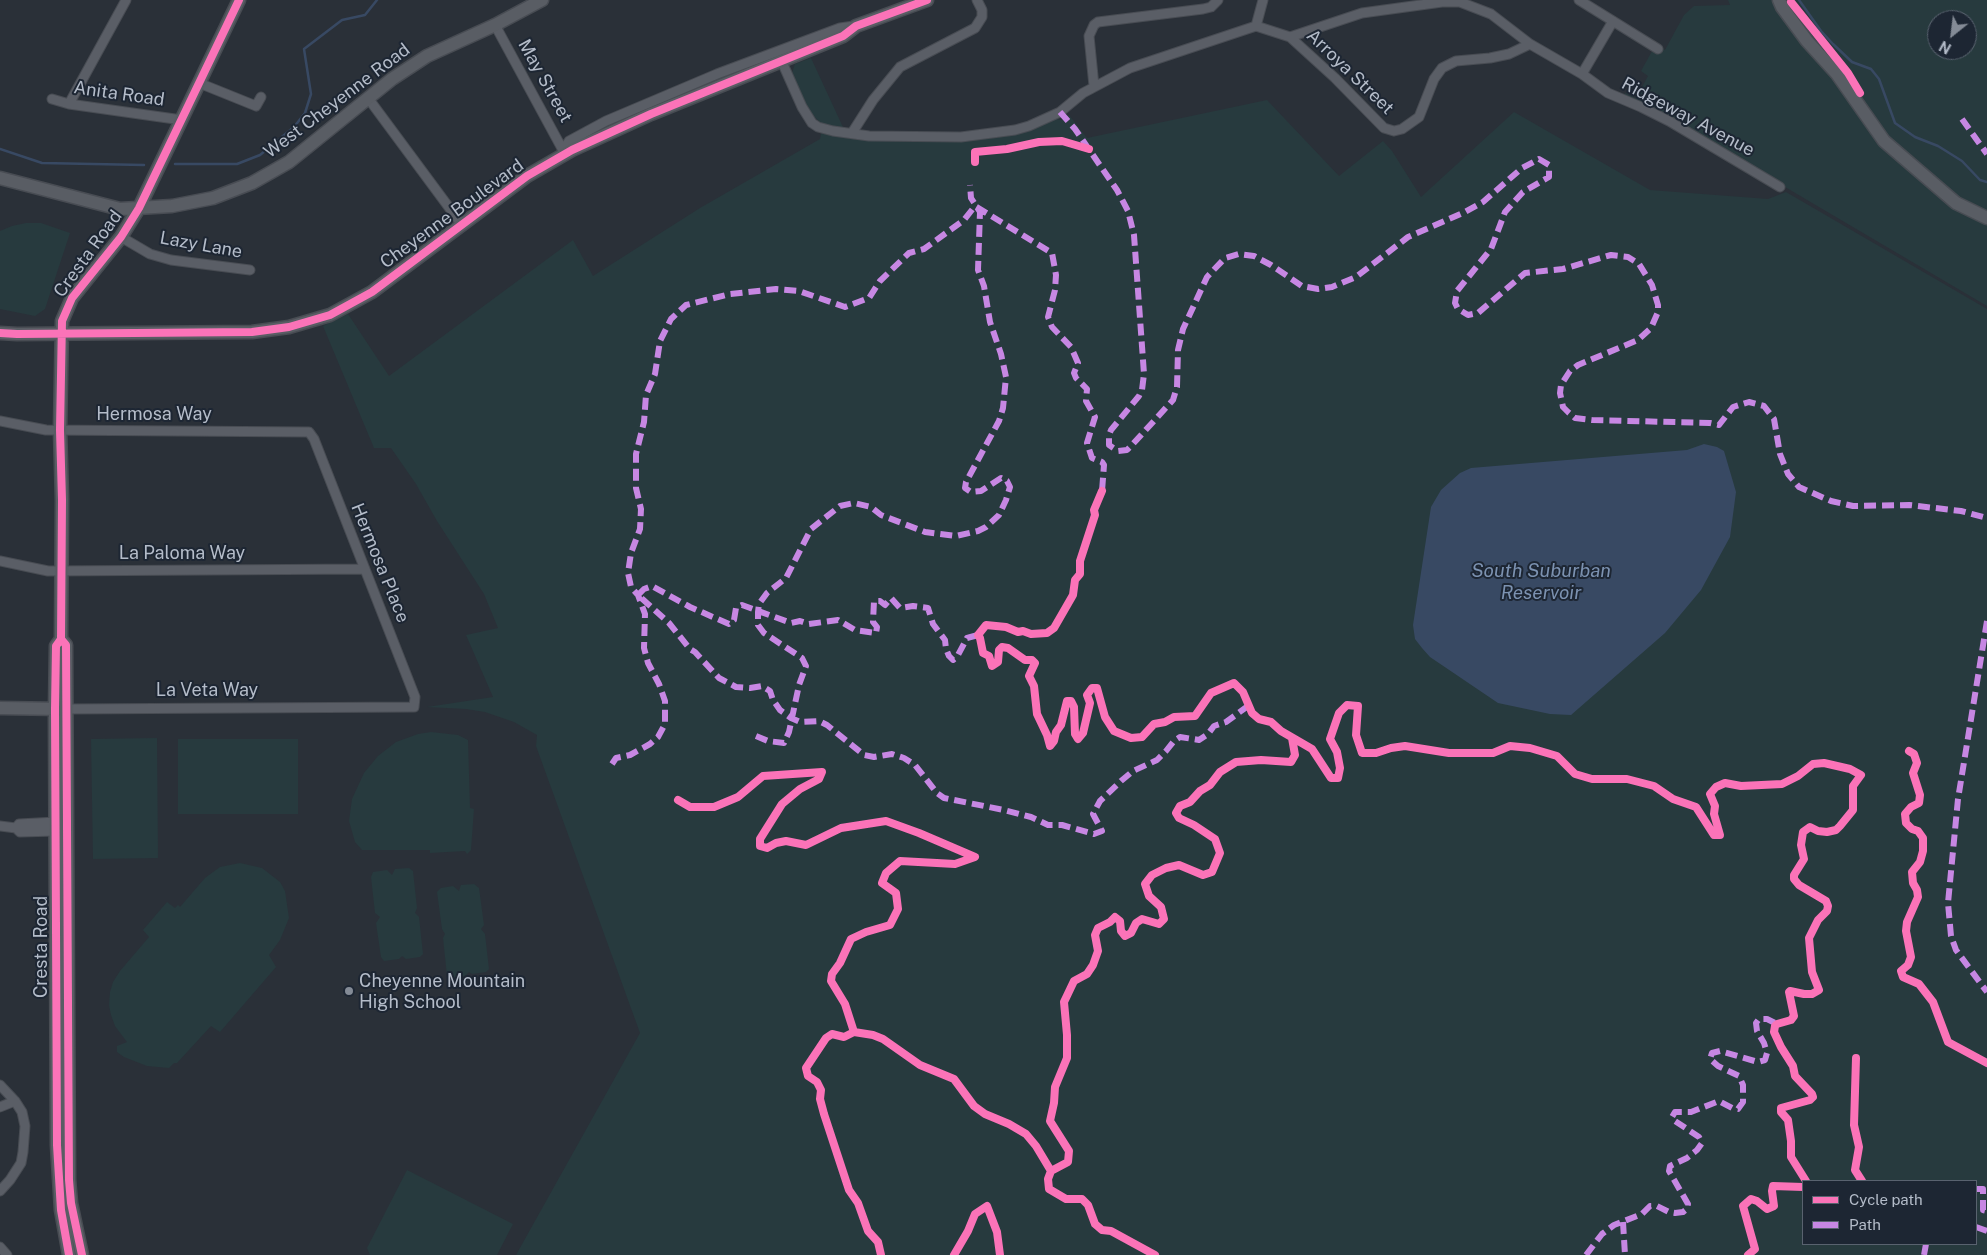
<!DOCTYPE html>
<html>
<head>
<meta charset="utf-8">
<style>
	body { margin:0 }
	#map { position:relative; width:1987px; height:1255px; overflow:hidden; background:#2a3038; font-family:"Public Sans",sans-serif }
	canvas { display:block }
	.legend { position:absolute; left:1802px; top:1180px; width:175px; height:65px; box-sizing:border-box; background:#1d2633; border:1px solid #59626f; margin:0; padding:6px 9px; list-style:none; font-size:15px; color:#b4bcc9 }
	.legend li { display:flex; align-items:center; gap:10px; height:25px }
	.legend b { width:25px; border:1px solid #59626f }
	.north { position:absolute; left:1927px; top:10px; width:50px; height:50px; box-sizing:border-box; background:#1d2633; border:1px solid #59626f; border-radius:50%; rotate:209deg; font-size:14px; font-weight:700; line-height:20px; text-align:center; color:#b4bcc9 }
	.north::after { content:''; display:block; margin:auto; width:18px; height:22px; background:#848b96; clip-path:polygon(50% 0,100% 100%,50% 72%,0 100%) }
</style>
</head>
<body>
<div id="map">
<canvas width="1987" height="1255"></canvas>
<ul class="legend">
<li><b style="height:6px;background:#fb73b8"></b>Cycle path</li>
<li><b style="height:6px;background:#c787e3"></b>Path</li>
</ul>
<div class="north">N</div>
</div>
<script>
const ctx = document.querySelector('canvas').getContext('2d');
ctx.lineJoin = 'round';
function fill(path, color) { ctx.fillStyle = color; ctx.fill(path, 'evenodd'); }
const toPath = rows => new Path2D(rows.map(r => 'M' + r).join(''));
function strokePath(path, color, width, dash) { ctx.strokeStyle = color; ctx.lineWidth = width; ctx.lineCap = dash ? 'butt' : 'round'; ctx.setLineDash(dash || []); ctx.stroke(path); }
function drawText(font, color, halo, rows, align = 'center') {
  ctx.font = font + ' "Public Sans",sans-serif'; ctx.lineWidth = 4; ctx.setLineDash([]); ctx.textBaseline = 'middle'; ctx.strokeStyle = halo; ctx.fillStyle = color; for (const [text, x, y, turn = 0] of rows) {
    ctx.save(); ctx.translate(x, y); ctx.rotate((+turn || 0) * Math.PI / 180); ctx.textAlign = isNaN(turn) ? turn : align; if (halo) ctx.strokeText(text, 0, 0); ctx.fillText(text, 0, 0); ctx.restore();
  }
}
fill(toPath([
	[1728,0,1987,0,1987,306,1780,184,1768,174,1623,96,1625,93,1636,98,1648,76,1641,71,1656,44,1665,50,1684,15,1694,6,1730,5],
	[1937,20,1967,20,1967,50,1937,50],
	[811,58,848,138,881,141,961,141,1027,131,1051,120,1057,119,1061,120,1069,115,1087,138,1267,100,1339,176,1383,141,1392,151,1421,197,1514,112,1650,190,1768,199,1786,192,1987,309,1987,1255,516,1255,640,1033,536,746,537,735,514,722,485,712,466,709,427,707,493,697,466,635,498,628,484,594,437,521,416,484,391,448,374,448,323,326,348,314,389,376,573,240,593,276,700,208,820,139,823,125,808,111,792,73,795,64],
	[1803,1181,1976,1181,1976,1244,1803,1244],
	[26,223,41,223,70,233,45,309,35,316,0,309,0,231,12,226],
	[431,732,458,735,468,740,470,808,474,809,471,850,467,854,465,851,430,853,430,850,362,850,355,842,349,821,352,799,364,773,378,756,396,742,418,734],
	[157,738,158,858,93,859,91,739],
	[178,739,298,739,298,814,178,814],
	[240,863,262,868,280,882,285,891,289,918,280,940,269,955,276,967,220,1032,211,1026,177,1063,174,1063,169,1068,147,1066,124,1057,117,1052,117,1046,127,1042,115,1026,111,1015,109,1005,110,992,113,982,120,971,149,937,143,930,167,902,175,908,178,905,180,907,205,878,220,867],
	[409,868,413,871,417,908,415,913,419,917,423,954,420,957,406,959,402,956,399,959,384,961,381,957,376,923,380,917,375,913,371,877,373,872,387,870,392,875,395,869],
	[474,884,479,888,484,925,481,929,485,934,489,969,486,972,472,974,469,972,465,976,451,978,447,976,443,938,445,934,442,929,437,892,441,888,453,886,459,891,461,885],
	[407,1170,513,1224,497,1255,370,1255,367,1248]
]), '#273a3e');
fill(toPath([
	[1704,444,1717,447,1724,451,1736,492,1730,537,1701,590,1665,633,1571,715,1550,714,1498,703,1430,657,1422,648,1415,639,1413,625,1431,507,1441,490,1460,473,1471,468,1687,450]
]), '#384963');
strokePath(toPath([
	[1799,0,1821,31,1833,44,1852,62,1871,69,1879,79,1895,123,1915,137,1938,146,1962,161,1980,180,1987,182],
	[0,149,42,163,144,165],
	[175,164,237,164,260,155,294,127,305,113,311,94,304,49,342,20,365,15,377,0]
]), '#384963', 2.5);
const street = toPath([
	[1579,0,1658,49],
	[495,25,565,154],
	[1256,26,1263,0],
	[1290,37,1335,78,1384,128,1394,131,1402,129,1419,117,1434,79,1442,68,1456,61,1490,58,1509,54,1530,44],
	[782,62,802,107,812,123,818,127,833,131,869,136,961,137,1015,130,1029,126,1060,112,1083,93,1130,68,1256,26,1290,37,1362,13,1442,2,1460,2,1491,14,1530,44,1582,74,1608,93,1641,107,1669,121,1780,187],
	[1582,74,1613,21],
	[199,83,256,106,261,97],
	[1094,86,1089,36,1094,25,1098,22,1203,9,1211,7,1218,0],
	[368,98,462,225],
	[52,99,69,104,182,120],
	[69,104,126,0],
	[852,133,873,100,900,67,975,28,982,17,982,10,977,0],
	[566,154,566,146,569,141,606,121,717,74,840,28,854,26],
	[121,237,150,254,171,260,250,270],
	[0,421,46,430,309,432,314,439,415,697,414,707,67,709],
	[0,561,48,571,365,569],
	[0,826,16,828,20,832,56,831],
	[16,828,19,824,56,822],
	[0,1085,15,1101,22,1112,25,1126,23,1152,21,1163,10,1180,0,1191],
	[0,1107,15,1101],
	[0,1247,7,1255]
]);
const secondary = toPath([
	[1779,0,1782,7,1807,41,1837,74,1884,141,1956,203,1987,218],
	[0,178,120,209,172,206,213,198,252,183,289,162,392,79,427,56,495,25,542,0],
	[0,333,17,334,252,332,289,327,330,315,372,292,527,176,572,150,651,114,843,36,856,26,927,0],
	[61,639,66,645,69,1180,71,1203,82,1255],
	[0,708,62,709],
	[69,1255,61,1210,57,1145,55,709,56,646,61,639,62,500,60,430,62,321,72,298,121,237,139,208,239,0]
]);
strokePath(street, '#484c53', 11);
strokePath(secondary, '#484c53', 15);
strokePath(street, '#5a5e66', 9);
strokePath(secondary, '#595d64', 12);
strokePath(toPath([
	[1060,112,1075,129,1117,190,1128,211,1134,235,1144,374,1142,390,1139,396,1111,430,1109,435,1109,445,1118,451,1127,450,1132,445,1173,400,1177,387,1178,350,1183,329,1207,277,1225,258,1239,254,1254,256,1271,265,1302,286,1318,289,1332,287,1356,277,1408,237,1465,212,1483,202,1522,168,1539,159,1549,165,1549,177,1523,192,1505,212,1491,249,1457,291,1455,303,1458,309,1468,315,1478,313,1525,273,1563,269,1611,255,1628,257,1639,264,1652,285,1658,305,1658,312,1651,328,1638,340,1578,365,1570,371,1561,385,1560,393,1563,407,1568,412,1575,418,1592,420,1710,423,1719,425,1733,407,1749,402,1764,406,1774,419,1780,454,1788,474,1799,487,1831,501,1853,506,1909,505,1961,511,1987,518],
	[1962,119,1987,154],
	[1987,621,1958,799,1948,903,1951,936,1956,950,1987,992],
	[978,635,967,638,957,657,953,660,949,656,946,649,945,640,933,624,928,608,913,606,900,608,891,598,885,605,880,601,874,601,873,622,877,627,876,633,855,630,838,620,809,624,800,621,791,623,742,605,736,608,734,620,729,624,690,607,652,586,644,589,638,595,669,623,690,649,695,652,719,678,736,687,750,688,762,686,770,691,773,700,780,710,791,718,800,722,819,721,827,725,864,755,874,757,892,754,904,758,915,765,937,793,944,798,1004,810,1031,817,1048,825,1062,825,1094,834,1102,831,1093,814,1100,801,1121,781,1133,771,1157,760,1166,751,1174,741,1180,737,1199,740,1208,734,1214,726,1226,722,1248,706],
	[756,736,768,741,784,743,789,732,799,685,806,666,802,658,764,633,758,625,758,612,759,604,767,593,786,578,811,529,840,506,854,503,871,507,881,515,925,532,956,536,978,531,986,527,999,515,1006,500,1010,487,1007,481,1001,478,981,491,971,492,965,488,966,482,999,421,1003,408,1006,377,1001,354,990,322,984,286,978,270,980,212,971,198,970,185],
	[612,764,616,758,630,755,650,744,658,737,665,724,665,701,659,684,648,663,644,648,645,614,638,595,631,587,628,573,631,553,640,529,641,509,636,488,636,454,644,422,646,395,655,374,660,341,671,319,686,305,730,294,776,289,799,291,845,307,869,298,880,281,909,253,924,249,964,220,975,206,1052,253,1056,275,1055,290,1048,317,1052,327,1071,347,1078,363,1074,373,1076,378,1087,389,1086,401,1095,417,1087,443,1092,458,1102,462,1104,465,1102,491,1100,494],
	[1976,1189,1983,1189,1983,1210,1987,1211],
	[1623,1222,1625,1255],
	[1976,1227,1987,1231],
	[1586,1255,1602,1234,1614,1225,1642,1214,1650,1206,1657,1206,1669,1212,1675,1213,1683,1212,1687,1209,1688,1204,1669,1171,1670,1166,1687,1158,1697,1150,1702,1143,1699,1137,1675,1121,1672,1117,1675,1112,1691,1112,1719,1101,1732,1108,1738,1109,1743,1102,1743,1085,1739,1076,1718,1066,1710,1059,1712,1053,1720,1051,1758,1062,1765,1060,1767,1053,1764,1043,1757,1031,1756,1023,1759,1019,1767,1019,1777,1024],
	[1924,1255,1926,1244]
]), '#c787e3', 6, [12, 6]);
strokePath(toPath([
	[1791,2,1848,73,1860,93],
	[975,162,975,152,1007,149,1039,142,1062,141,1089,149],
	[0,333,17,334,252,332,289,327,330,315,372,292,527,176,572,150,651,114,843,36,856,26,927,0],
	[1102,491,1094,510,1095,515,1080,561,1080,574,1075,580,1073,595,1054,628,1047,633,1031,634,1023,631,1018,632,1006,627,986,625,978,635,980,638,983,653,989,656,992,666,998,662,999,650,1002,647,1008,648,1025,660,1032,660,1035,663,1029,676,1034,686,1037,714,1047,735,1050,746,1054,741,1056,732,1061,725,1067,701,1071,701,1074,707,1075,734,1078,739,1083,733,1090,703,1087,695,1092,688,1097,688,1105,717,1114,731,1131,738,1142,737,1154,724,1165,722,1174,717,1195,716,1211,693,1234,683,1243,692,1252,713,1259,719,1271,722,1281,731,1312,749,1331,778,1338,778,1340,768,1337,752,1330,739,1339,713,1347,705,1358,706,1356,735,1362,753,1376,753,1391,748,1405,746,1449,753,1493,753,1510,746,1530,748,1557,756,1575,774,1592,779,1627,779,1654,786,1673,799,1696,807,1714,835,1720,835,1714,814,1715,806,1710,794,1716,787,1725,783,1741,786,1782,784,1798,776,1813,764,1824,763,1850,769,1861,775,1853,786,1853,810,1840,826,1836,830,1827,832,1818,831,1810,827,1803,832,1801,845,1804,859,1794,875,1794,879,1799,885,1826,901,1828,906,1827,911,1818,920,1809,938,1812,972,1819,990,1812,994,1804,994,1790,991,1789,992,1794,1016,1791,1020,1777,1024,1775,1026,1774,1032,1781,1047,1793,1066,1795,1076,1812,1094,1813,1097,1810,1100,1781,1108,1781,1112,1788,1120,1791,1141,1791,1157,1806,1181],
	[61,639,66,645,69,1180,71,1203,82,1255],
	[1909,751,1914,754,1917,763,1913,773,1920,795,1919,803,1911,807,1905,814,1906,823,1912,829,1918,831,1923,838,1923,851,1920,862,1912,872,1913,883,1917,890,1918,897,1907,922,1906,931,1911,957,1908,965,1901,971,1903,977,1919,984,1933,1002,1948,1042,1987,1063],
	[678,800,690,807,714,807,738,797,763,776,822,772,819,779,800,789,782,804,760,839,760,846,767,848,776,843,786,841,806,845,841,828,886,821,919,833,975,857,955,864,900,861,886,873,882,883,896,893,898,909,890,925,866,932,851,939,840,963,832,974,831,981,845,1004,854,1032,844,1037,832,1034,826,1038,806,1068,808,1076,817,1082,821,1090,820,1099,824,1114,849,1190,858,1203,868,1231,878,1242,881,1255],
	[854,1032,873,1035,883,1039,920,1065,954,1079,974,1106,985,1114,1009,1124,1026,1134,1036,1146,1051,1171],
	[1856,1058,1854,1125,1859,1147,1855,1170,1862,1181],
	[1051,1171,1068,1162,1069,1151,1050,1121,1054,1103,1055,1087,1067,1058,1067,1035,1064,1002,1074,981,1087,974,1093,965,1098,951,1095,935,1098,928,1110,922,1115,917,1120,921,1121,931,1125,936,1131,933,1136,923,1142,919,1159,924,1164,919,1161,907,1149,896,1145,884,1152,875,1166,868,1179,865,1203,875,1212,872,1220,853,1215,839,1194,825,1179,818,1176,813,1180,806,1190,802,1200,791,1210,785,1220,772,1236,762,1261,760,1291,762,1295,755,1292,738],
	[1051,1171,1048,1179,1049,1189,1066,1199,1082,1199,1088,1205,1095,1224,1102,1230,1111,1231,1155,1255],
	[69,1255,61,1210,57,1145,55,709,56,646,61,639,62,500,60,430,62,321,72,298,121,237,139,208,239,0],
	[954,1255,968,1231,975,1214,987,1206,997,1232,1000,1255],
	[1748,1255,1755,1249,1743,1206,1751,1199,1757,1201,1767,1209,1774,1206,1772,1191,1773,1186,1803,1187]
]), '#fb73b8', 8);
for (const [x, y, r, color] of [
	[349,991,5,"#848b96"]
]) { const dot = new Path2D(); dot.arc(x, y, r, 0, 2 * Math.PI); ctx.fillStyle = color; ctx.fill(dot); strokePath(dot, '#1d2633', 2); }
drawText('18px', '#b4bcc9', '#1d2633', [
	["Arroya Street",1350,72,44],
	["May Street",545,81,61],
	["Anita Road",119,94,8],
	["West Cheyenne Road",337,101,-37],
	["Ridgeway Avenue",1688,117,28],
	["Cheyenne Boulevard",452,214,-36],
	["Lazy Lane",201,245,10],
	["Cresta Road",88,254,-54],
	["Hermosa Way",154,414],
	["La Paloma Way",182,553],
	["Hermosa Place",380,563,68],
	["La Veta Way",207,690],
	["Cresta Road",41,947,-90]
]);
drawText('18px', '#b4bcc9', '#1d2633', [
	["Cheyenne Mountain",359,981],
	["High School",359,1002]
], 'left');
drawText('italic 19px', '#7c92b1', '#1d2633', [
	["South Suburban",1541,571],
	["Reservoir",1541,593]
]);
</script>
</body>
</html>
